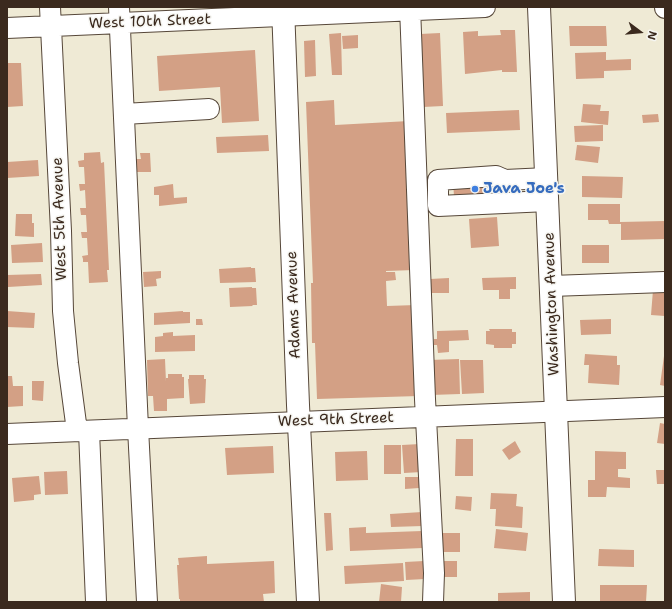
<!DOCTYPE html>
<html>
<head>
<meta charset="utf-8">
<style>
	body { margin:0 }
	#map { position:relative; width:672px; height:609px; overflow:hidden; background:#efead5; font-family:"Shantell Sans",sans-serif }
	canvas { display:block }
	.frame { position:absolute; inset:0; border:8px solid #3b2a1e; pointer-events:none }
	.north { position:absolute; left:620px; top:12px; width:40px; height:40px; -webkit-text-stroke:3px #f6f6f2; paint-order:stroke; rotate:106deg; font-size:11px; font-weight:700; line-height:16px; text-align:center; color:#3b2a1e }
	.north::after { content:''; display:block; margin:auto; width:14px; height:18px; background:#3b2a1e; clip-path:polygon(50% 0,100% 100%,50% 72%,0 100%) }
</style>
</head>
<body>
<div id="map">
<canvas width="672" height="609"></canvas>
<div class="frame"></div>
<div class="north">N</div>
</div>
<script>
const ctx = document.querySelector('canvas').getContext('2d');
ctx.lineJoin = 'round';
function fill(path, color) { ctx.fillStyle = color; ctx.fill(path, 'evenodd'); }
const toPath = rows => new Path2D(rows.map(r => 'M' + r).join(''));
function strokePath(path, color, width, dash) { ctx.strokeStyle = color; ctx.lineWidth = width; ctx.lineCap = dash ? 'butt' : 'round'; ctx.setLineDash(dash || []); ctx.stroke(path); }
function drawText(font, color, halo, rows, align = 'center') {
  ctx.font = font + ' "Shantell Sans",sans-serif'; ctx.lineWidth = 3; ctx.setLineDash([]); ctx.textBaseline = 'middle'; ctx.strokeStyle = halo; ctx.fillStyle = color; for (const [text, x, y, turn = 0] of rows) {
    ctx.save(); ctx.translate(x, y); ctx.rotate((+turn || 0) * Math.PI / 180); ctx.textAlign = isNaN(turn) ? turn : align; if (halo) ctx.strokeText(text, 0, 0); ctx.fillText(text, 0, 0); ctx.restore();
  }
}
fill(toPath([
	[569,26,606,26,607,46,570,46],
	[500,30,515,30,517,72,502,72,502,70,465,74,463,32,478,31,478,36,501,35],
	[341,33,342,75,332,75,329,34],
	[440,33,443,106,423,107,420,34],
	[358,35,358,48,343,49,342,36],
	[315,40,316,76,305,77,304,41],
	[255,50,259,121,222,123,220,87,159,91,157,56],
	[606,52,606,60,631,59,631,70,604,71,604,78,576,79,575,53],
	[7,63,21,63,23,106,7,107],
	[334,100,335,125,409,121,414,270,386,271,386,272,395,272,396,280,386,281,387,306,416,305,419,396,317,399,315,343,312,343,311,283,313,283,306,102],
	[583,104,601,105,600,111,609,111,608,125,581,122],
	[519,110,520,130,447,133,446,113],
	[658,114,659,122,643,123,642,115],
	[603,125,603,141,575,142,574,126],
	[268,135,269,151,217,153,216,137],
	[577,145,600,147,598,163,575,160],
	[100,152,101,163,104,162,109,270,107,270,108,282,89,283,88,262,83,262,83,259,82,256,88,255,87,238,82,238,81,232,87,232,86,215,81,215,80,208,86,208,85,190,80,191,79,184,85,184,84,167,79,167,78,161,84,160,84,153],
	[140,153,150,153,151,172,137,172,136,159,141,159],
	[38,160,39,176,7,178,7,162],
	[582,176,623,177,622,198,582,197],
	[497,179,498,196,454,196,453,182],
	[173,184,174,198,187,197,187,203,159,206,159,195,154,195,154,187],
	[588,204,620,204,620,222,665,221,665,239,621,240,621,224,609,224,608,220,588,220],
	[16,214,32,214,32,223,34,223,34,237,15,236],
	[497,217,499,246,471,248,469,219],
	[42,243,43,262,12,263,11,245],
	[582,245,609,245,609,263,582,263],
	[251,267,251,268,255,268,256,282,220,283,219,269],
	[161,271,161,278,156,279,157,286,144,287,143,272],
	[41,274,42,285,8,287,7,275],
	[516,277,516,289,510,289,510,299,499,299,499,290,483,290,482,278],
	[449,278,449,293,431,293,430,279],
	[252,287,252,288,256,288,257,305,252,305,253,306,230,307,229,288],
	[653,290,665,290,665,316,651,315],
	[7,311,35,313,34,328,7,327],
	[183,311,183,312,190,312,190,323,154,325,154,313],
	[196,319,202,319,203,325,196,325],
	[611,319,611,334,581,335,580,320],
	[489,329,512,329,512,332,516,332,516,344,512,344,512,348,494,348,494,345,486,344,486,331,490,331],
	[468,330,469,340,449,341,449,352,438,353,437,345,434,345,434,339,437,339,437,331],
	[173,332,173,336,195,335,195,351,155,352,155,337,163,336,163,333],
	[585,354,617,356,617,365,620,365,619,385,588,383,589,365,584,365],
	[664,356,665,356,665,386,660,385],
	[165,359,166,382,166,378,168,378,168,374,182,374,182,377,184,377,184,398,167,399,167,411,154,411,153,396,148,396,147,360],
	[459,359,460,394,431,395,429,360],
	[460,360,483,360,484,393,462,394],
	[189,375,204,375,204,379,206,379,205,403,190,404,188,379,189,379],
	[7,376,12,376,13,386,23,386,23,406,7,407],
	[32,381,44,381,43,401,32,400],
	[660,423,665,424,665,444,657,443],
	[456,439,473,439,473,476,455,476],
	[515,441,521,452,509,460,502,450],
	[420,444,422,472,404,473,402,445],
	[384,445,401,445,401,474,384,474],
	[273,446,274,473,227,475,225,448],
	[367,451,368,480,336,481,335,452],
	[595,451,626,452,626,469,618,469,618,477,630,478,630,488,607,487,606,497,588,497,588,480,595,480],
	[656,470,665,470,665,484,657,484],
	[67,471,68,494,45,495,44,472],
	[39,476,41,494,34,495,34,500,14,502,12,478],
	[405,477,419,477,419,488,405,489],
	[491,493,517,494,516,506,523,507,522,528,495,526,496,509,490,509],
	[456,496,472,497,471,511,455,509],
	[422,512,423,526,391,527,390,514],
	[324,513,331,513,333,550,326,551],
	[366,527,366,533,422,531,423,548,350,551,349,528],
	[496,529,528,533,526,551,494,548],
	[438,533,460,533,460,552,439,552],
	[599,549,634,550,634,567,598,566],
	[207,556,207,564,274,561,275,593,263,594,264,602,180,602,180,599,179,599,177,565,179,565,178,558],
	[424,561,425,579,406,580,405,562],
	[441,561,457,561,457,577,442,577],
	[403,563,404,581,345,584,344,566],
	[381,584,402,587,401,602,379,602],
	[600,585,647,585,646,602,600,602],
	[530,592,530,602,498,602,498,593]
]), '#d3a085');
const minor = toPath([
	[50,7,61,231,63,311,68,363,77,431],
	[119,7,138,428,147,602],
	[410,7,425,399,434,573,433,602],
	[665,7,665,8],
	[7,28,485,7],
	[124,114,209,109],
	[547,178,505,180,496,176,438,180,438,206,548,201],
	[551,286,665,282],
	[89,431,96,602],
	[7,434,665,407]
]);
const major = toPath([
	[283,7,298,405,308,602],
	[539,7,564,602]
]);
strokePath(minor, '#564739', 22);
strokePath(major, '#564739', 24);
strokePath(minor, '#fff', 20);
strokePath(major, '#fff', 22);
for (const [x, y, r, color] of [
	[475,189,4,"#3f7fe0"]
]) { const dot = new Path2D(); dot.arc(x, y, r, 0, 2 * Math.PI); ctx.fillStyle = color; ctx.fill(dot); strokePath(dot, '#f6f6f2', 1.5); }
drawText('15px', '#3b2a1e', '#f6f6f2', [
	["West 10th Street",150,22,-2],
	["West 5th Avenue",60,219,-92],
	["Washington Avenue",552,304,-92],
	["Adams Avenue",294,305,-92],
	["West 9th Street",336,420,-2]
]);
drawText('bold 15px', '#366cbe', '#f6f6f2', [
	["Java Joe's",483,189]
], 'left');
</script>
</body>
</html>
